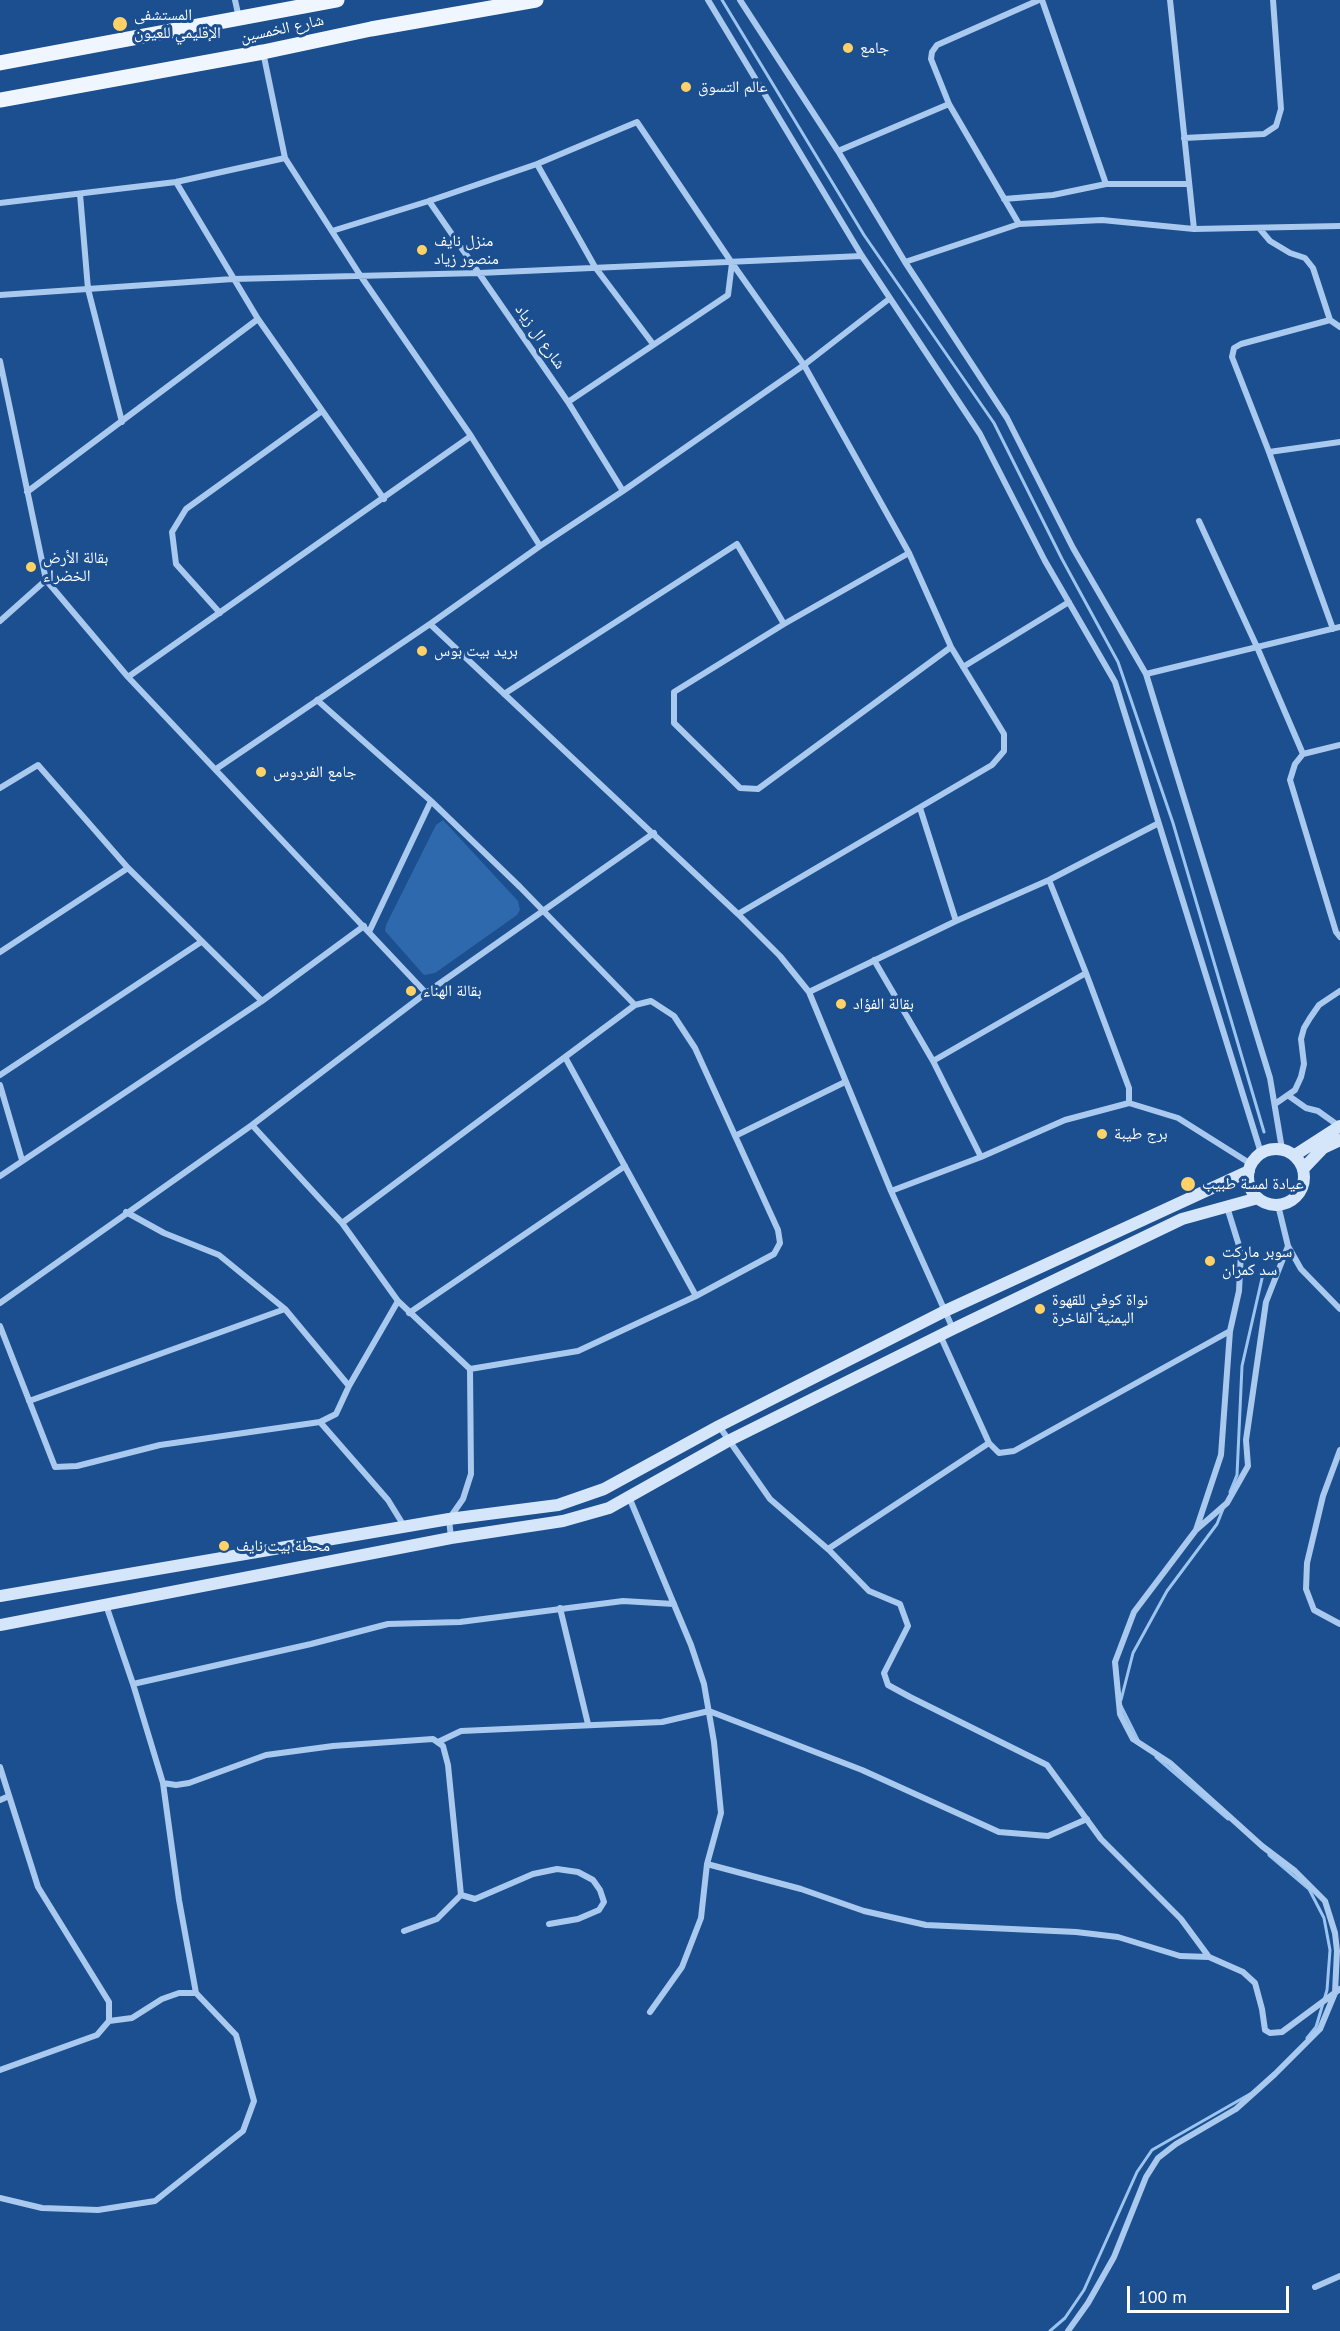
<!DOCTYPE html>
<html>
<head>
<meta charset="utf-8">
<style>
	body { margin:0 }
	#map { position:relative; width:1340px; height:2331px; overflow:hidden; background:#1b4f8f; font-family:"PT Sans",sans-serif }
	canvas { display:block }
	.scale { position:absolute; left:1127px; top:2286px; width:162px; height:27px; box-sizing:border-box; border:3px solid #fff; border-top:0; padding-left:8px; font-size:18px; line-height:21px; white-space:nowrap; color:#fff; -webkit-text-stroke:4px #1b4f8f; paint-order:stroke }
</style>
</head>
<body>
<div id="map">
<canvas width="1340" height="2331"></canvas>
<div class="scale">100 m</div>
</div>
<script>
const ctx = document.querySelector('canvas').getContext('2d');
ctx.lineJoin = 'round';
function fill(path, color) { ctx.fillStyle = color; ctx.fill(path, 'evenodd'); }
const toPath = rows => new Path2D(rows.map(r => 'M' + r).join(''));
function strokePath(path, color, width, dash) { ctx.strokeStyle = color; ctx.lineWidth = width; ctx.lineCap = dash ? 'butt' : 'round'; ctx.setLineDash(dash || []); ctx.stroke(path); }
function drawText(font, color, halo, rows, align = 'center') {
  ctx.font = font + ' "PT Sans","Noto Naskh Arabic",sans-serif'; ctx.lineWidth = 6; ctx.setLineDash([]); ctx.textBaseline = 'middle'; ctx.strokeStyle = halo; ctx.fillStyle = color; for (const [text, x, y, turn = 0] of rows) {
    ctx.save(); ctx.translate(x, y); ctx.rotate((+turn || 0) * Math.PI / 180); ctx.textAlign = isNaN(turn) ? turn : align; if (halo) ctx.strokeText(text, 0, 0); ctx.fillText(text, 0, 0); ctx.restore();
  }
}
fill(toPath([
	[443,820,518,901,520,910,517,915,435,973,424,975,385,931,386,925,436,825]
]), '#2e69ad');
strokePath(toPath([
	[722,0,864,235,994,423,1062,559,1118,662,1173,823,1264,1132],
	[1230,1492,1237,1475,1242,1366,1263,1274],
	[1121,1700,1133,1653,1167,1591,1217,1524,1223,1509],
	[1121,1706,1138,1740],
	[1156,1757,1228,1819],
	[1269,1855,1309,1889,1324,1918,1330,1950,1327,1990,1316,2027,1307,2038],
	[1050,2331,1065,2318,1084,2290,1137,2172,1152,2150,1250,2094]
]), '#9cc4f0', 3);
strokePath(toPath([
	[235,0,239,18],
	[708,0,862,256,980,434,1045,561,1115,682,1261,1153],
	[740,0,838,151,905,262,1007,418,1073,548,1146,674,1270,1078,1282,1149],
	[1042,0,1106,184],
	[1170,0,1194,229],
	[263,52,285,158,360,275,471,436,540,546],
	[1184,138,1264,134,1276,126,1281,109,1273,0],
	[838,151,949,104],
	[537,164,595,267,653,344],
	[176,182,258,319,384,499],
	[80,194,88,289,122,422],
	[1004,199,1053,195,1106,184,1189,184],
	[429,201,568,402,623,491],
	[0,203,176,182,285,158],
	[1019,224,949,104,931,59,932,52,937,45,1039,0],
	[1259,228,1270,241,1290,253,1305,258,1313,268,1330,320,1340,327],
	[332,231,429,201,537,164,637,122,732,263,804,365,909,553,951,647,1004,734,1004,751,992,765,738,914],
	[905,262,1019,224,1102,220,1194,229,1340,226],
	[0,295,233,279,479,273,862,256],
	[0,361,46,580,128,677,426,993],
	[568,402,728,295,732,263],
	[1269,452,1232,357,1234,348,1241,344,1330,320],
	[27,492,258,319],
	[1199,521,1257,647,1303,754],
	[909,553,784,624,674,692,674,723,740,788,758,789,951,647],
	[220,613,176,564,172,532,186,509,322,411],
	[0,621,46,580],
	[430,624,738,914,780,956,809,992,891,1191,953,1329],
	[1333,629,1269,452,1340,442],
	[963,667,1069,602],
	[1146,674,1340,627],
	[128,677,471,436],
	[504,694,737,544,784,624],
	[317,700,431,801,520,887,635,1005],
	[1340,745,1303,754,1295,764,1290,780,1336,932,1340,937],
	[216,769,430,624,540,546,623,491,804,365,889,299],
	[0,788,38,765,128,868,262,1001],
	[920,808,956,921],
	[1049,880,1086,973,1129,1088,1129,1103],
	[369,932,431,801],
	[0,952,128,868],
	[874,960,933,1061,981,1157],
	[809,992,956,921,1049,880,1157,824],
	[565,1057,696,1296],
	[933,1061,1086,973],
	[0,1075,201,942],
	[0,1085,22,1160],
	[1289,1096,1306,1108,1318,1111,1339,1126],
	[1275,1104,1295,1090,1301,1077,1304,1064,1301,1039,1304,1028,1310,1018,1319,1005,1340,991],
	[252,1125,342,1223,398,1301,470,1369],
	[735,1136,845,1082],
	[0,1176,262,1001,364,926],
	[891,1191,981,1157,1065,1120,1129,1103,1178,1118,1251,1164],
	[1278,1205,1288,1246,1301,1269,1340,1309],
	[126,1212,164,1233,219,1255,285,1309,349,1386],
	[342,1223,635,1005,651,1001,674,1016,695,1048,778,1230,780,1243,774,1254,696,1296,578,1351,470,1369,471,1474,463,1499,449,1519,451,1538],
	[0,1303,252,1125,426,993,654,833],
	[409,1313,625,1166],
	[0,1326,55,1467,77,1466,160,1445,320,1422,336,1414,349,1386,398,1301],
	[940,1335,989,1443,999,1453,1014,1451,1230,1331],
	[29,1401,285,1309],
	[320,1422,388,1500,404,1526],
	[719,1426,770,1499,829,1550,869,1591,900,1604,908,1626,884,1673,888,1685,910,1697,1047,1765,1101,1839,1181,1919,1209,1957,1243,1972,1255,1983,1262,2009,1265,2030,1270,2033,1282,2032,1340,1989],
	[1340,1450,1323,1496,1307,1563,1306,1589,1314,1610,1340,1624],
	[629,1497,691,1645,704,1684,714,1742,721,1813,707,1864,701,1918,682,1967,650,2012],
	[1196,1530,1221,1455,1230,1331,1239,1291,1241,1252,1227,1207],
	[828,1549,989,1443],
	[106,1605,133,1684,311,1644,388,1624,460,1622,623,1601,674,1604],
	[560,1608,588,1724],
	[133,1684,163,1783,176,1785,189,1783,266,1755,333,1746,433,1739,443,1746,448,1765,461,1895,437,1919,404,1931],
	[438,1742,461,1731,662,1722,709,1711,862,1770,999,1832,1048,1836,1087,1819],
	[0,1767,38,1887,109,2002,109,2021,97,2035,0,2070],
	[0,1800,9,1796],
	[707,1864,801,1889,864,1911,926,1925,1076,1932,1118,1937,1180,1956,1209,1957],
	[461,1895,475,1899,533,1874,557,1869,578,1872,593,1880,600,1890,604,1902,599,1910,578,1919,549,1924],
	[109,2021,132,2018,162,1999,179,1993,196,1993],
	[0,2198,42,2208,98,2210,155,2201,243,2131,254,2101,236,2035,196,1993,179,1900,163,1783],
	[1315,2287,1340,2276],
	[1068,2331,1088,2303,1114,2257,1146,2177,1158,2158,1176,2144,1236,2109,1275,2074,1320,2029,1335,1993,1337,1951,1335,1933,1325,1901,1295,1871,1262,1846,1170,1763,1133,1739,1120,1714,1115,1662,1134,1612,1196,1530,1227,1503,1248,1466,1246,1440,1266,1302,1288,1246]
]), '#a9c9ee', 6);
strokePath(toPath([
	'1248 1177a28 28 0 1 1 56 0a28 28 0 1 1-56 0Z',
	[1295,1155,1340,1126],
	[1303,1169,1323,1148,1340,1140],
	[0,1596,449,1519,558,1505,604,1489,719,1426,945,1311,1249,1171],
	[0,1625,451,1538,563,1521,609,1508,728,1441,953,1329,1182,1219,1258,1198]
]), '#d6e6fa', 12);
strokePath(toPath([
	[0,63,337,0],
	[0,100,263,52,371,29,536,0]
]), '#f0f6ff', 15);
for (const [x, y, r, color] of [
	[120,24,8,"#ffd166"],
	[848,48,6,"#ffd166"],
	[686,87,6,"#ffd166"],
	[422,250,6,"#ffd166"],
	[31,567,6,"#ffd166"],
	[422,651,6,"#ffd166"],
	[261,772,6,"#ffd166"],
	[411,991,6,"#ffd166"],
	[841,1004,6,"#ffd166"],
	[1102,1134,6,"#ffd166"],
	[1188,1184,8,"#ffd166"],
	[1210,1261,6,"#ffd166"],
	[1040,1309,6,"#ffd166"],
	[224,1546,6,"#ffd166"]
]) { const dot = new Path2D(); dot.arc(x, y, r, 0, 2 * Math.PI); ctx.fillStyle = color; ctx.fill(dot); strokePath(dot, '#1b4f8f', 2); }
drawText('16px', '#fff', '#1b4f8f', [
	["المستشفى",134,15],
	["الإقليمي للعيون",134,33],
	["جامع",860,48],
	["عالم التسوق",698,87],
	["منزل نايف",434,241],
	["منصور زياد",434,259],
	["بقالة الأرض",43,558],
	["الخضراء",43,576],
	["بريد بيت بوس",434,651],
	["جامع الفردوس",273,772],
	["بقالة الهناء",423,991],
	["بقالة الفؤاد",853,1004],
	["برج طيبة",1114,1134],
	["عيادة لمسة طبيب",1202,1184],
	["سوبر ماركت",1222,1252],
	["سد كمران",1222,1270],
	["نواة كوفي للقهوة",1052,1300],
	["اليمنية الفاخرة",1052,1318],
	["محطة بيت نايف",236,1546]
], 'left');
drawText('16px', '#fff', '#1b4f8f', [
	["شارع الخمسين",282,29,-12],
	["شارع ال زياد",540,337,55]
]);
</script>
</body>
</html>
